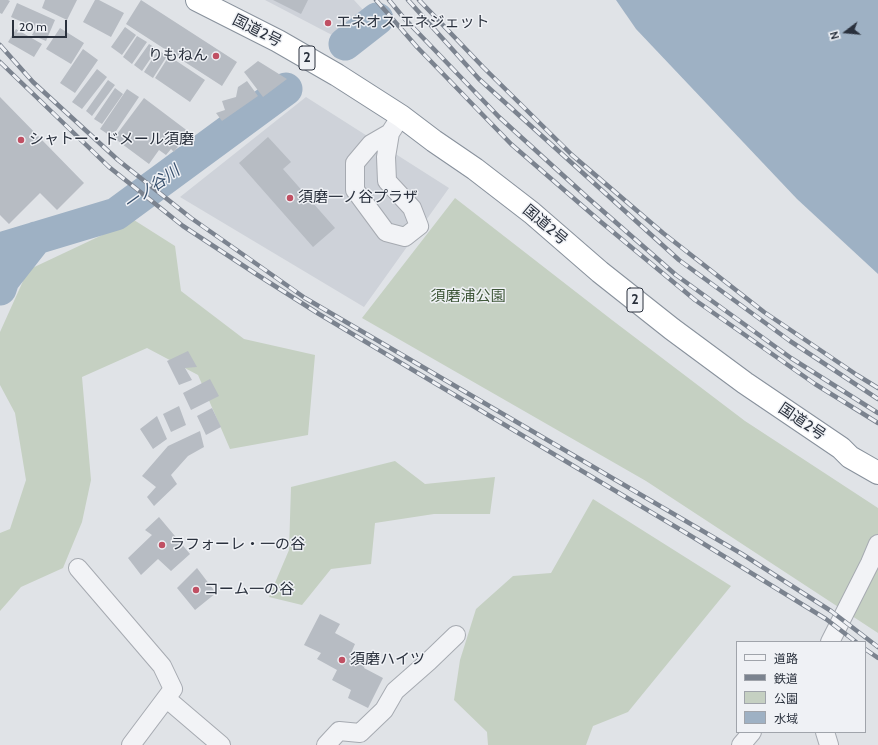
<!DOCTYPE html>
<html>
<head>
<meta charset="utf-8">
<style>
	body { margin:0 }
	#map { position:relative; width:878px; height:745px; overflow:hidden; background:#e0e3e7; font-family:Cabin,"Noto Sans JP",sans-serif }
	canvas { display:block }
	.legend { position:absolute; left:736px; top:641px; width:130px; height:92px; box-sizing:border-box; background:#eff1f5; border:1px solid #a0a4ab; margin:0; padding:5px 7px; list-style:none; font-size:12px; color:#2a313d }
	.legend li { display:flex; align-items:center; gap:8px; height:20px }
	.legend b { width:20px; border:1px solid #a0a4ab }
	.north { position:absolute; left:826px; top:12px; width:40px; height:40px; -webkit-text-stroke:3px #eff1f5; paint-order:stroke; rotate:254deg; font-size:11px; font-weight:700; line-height:16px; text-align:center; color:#2a313d }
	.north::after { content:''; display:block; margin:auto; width:14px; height:18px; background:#2a313d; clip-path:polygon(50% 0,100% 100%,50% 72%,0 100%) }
	.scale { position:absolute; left:12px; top:20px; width:55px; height:18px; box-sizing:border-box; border:2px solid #2a313d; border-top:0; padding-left:5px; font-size:12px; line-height:14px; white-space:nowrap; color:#2a313d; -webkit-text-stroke:3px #eff1f5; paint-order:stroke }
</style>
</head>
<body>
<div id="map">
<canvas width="878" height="745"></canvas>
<ul class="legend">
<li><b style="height:5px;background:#f2f3f6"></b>道路</li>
<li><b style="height:5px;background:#7b838f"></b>鉄道</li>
<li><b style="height:11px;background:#c5d0c2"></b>公園</li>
<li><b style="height:11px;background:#9eb1c4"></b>水域</li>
</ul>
<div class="north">N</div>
<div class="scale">20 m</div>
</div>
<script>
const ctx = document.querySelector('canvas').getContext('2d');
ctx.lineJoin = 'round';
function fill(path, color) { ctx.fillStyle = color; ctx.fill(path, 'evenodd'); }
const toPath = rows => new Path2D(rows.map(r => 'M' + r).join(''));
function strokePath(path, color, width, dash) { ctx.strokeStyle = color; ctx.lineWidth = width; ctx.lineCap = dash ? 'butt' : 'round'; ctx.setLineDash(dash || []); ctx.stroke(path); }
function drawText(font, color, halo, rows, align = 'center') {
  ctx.font = font + ' Cabin,"Noto Sans JP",sans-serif'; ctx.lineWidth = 3; ctx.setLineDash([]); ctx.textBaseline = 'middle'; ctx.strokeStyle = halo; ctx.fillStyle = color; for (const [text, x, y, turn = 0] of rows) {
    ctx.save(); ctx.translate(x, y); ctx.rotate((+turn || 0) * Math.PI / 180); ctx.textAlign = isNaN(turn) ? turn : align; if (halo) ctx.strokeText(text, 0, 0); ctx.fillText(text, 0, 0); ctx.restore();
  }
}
fill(toPath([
	[265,0,354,0,364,11,332,35],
	[306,97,449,188,364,307,180,197]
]), '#ced2d9');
fill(toPath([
	[455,198,612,320,745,421,878,508,878,633,646,481,362,318],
	[134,220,175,246,181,291,244,339,315,355,308,435,230,449,198,375,147,348,82,377,91,480,82,522,63,568,21,587,0,611,0,533,10,529,26,480,15,413,0,385,0,332,28,270],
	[395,461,425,484,495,477,490,514,434,514,375,523,371,564,331,569,302,605,269,597,289,550,291,487],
	[593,499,731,586,628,712,593,726,586,745,488,745,487,732,454,700,460,660,476,609,513,576,551,573]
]), '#c5d0c2');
fill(toPath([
	[616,0,878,0,878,274,797,199,636,29]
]), '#9eb1c4');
strokePath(toPath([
	[345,44,377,19],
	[0,249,116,214,286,89],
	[0,289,3,280,36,238]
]), '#9eb1c4', 33);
fill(toPath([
	[0,0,8,0,10,1,2,14,0,13],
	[45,0,77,0,67,20,42,8],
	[95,0,99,0,124,13,111,37,83,22],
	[141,0,237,62,222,86,126,24],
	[273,0,308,0,301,14],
	[17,3,55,20,46,41,32,35,36,28,11,17],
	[125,27,136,35,122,55,111,47],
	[60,28,84,43,71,64,46,49],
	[16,29,42,44,34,57,8,42],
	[137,36,147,42,132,64,123,57],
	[149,44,157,49,142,71,134,65],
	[83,49,98,60,75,93,60,83],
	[158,50,167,56,153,78,144,72],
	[169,56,205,80,190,102,155,78],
	[258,61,287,79,263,97,244,72],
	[97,69,107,77,82,109,72,102],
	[108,80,115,85,92,116,86,111],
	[247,81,258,96,222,121,216,113,225,110,222,101,236,97,238,87],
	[115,88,123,94,102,124,94,119],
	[127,89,139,97,112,137,100,129],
	[0,97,84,183,57,210,40,193,9,224,0,215],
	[144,98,189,132,174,152,171,149,166,155,159,150,149,164,114,138],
	[268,137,291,162,283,169,335,228,313,247,239,163],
	[188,351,197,367,185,368,192,380,179,385,167,361],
	[210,379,219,396,191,410,183,393],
	[179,406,186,425,171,432,163,414],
	[212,408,221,427,206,435,197,416],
	[157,416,167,439,153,449,140,429],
	[200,431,204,447,188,456,171,475,177,484,154,506,147,497,156,487,142,476,168,446],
	[159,517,190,554,171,571,158,559,141,575,128,558,152,535,145,530],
	[197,568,216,593,195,610,177,588],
	[320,614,340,624,335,633,355,644,351,653,367,661,364,668,383,678,368,708,348,698,351,690,332,680,337,670,317,659,321,653,304,645]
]), '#b7bcc3');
const minor = toPath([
	[390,133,371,144,355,163,355,190,386,232,405,237,419,226,412,208,387,181,386,157,390,133,401,116],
	[78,568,162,666,173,689,131,745],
	[830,642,870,563,878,544],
	[167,699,221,745],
	[825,732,829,745],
	[326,745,339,731,360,733,384,710,395,691,428,662,456,635],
	[741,745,752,732]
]);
const highway = toPath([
	[197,0,278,41,337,75,401,116,434,141,475,169,532,213,600,272,672,329,745,383,841,448,850,457,878,473]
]);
strokePath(minor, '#a6aab1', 20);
strokePath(highway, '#88919c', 24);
strokePath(minor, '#f2f3f6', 18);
strokePath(highway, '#fff', 22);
const rail = toPath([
	[376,0,417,47,511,144,601,222,695,300,815,384,878,423],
	[389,0,403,17,499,117,588,198,676,275,791,358,878,413],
	[408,0,479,79,679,260,790,341,878,399],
	[419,0,483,67,572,155,663,233,764,312,857,375,878,388],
	[0,45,33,82,118,160,191,218,305,298,742,554,831,611,878,647],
	[0,62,109,167,183,226,256,274,319,314,691,536,826,619,856,642],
	[865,649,878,658]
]);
strokePath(rail, '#7b838f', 4.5);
strokePath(rail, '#eff1f5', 3, [9]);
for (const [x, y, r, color] of [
	[328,23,4,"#c05063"],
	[216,56,4,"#c05063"],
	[21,140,4,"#c05063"],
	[290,198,4,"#c05063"],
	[162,545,4,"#c05063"],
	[196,590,4,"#c05063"],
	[342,660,4,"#c05063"]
]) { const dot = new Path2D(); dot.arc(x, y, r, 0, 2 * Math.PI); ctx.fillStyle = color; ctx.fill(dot); strokePath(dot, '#eff1f5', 1.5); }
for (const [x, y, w] of [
	[307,58,16],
	[635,300,16]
]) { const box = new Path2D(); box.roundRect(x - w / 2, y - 12, w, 24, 3); ctx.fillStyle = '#eff1f5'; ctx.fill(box); strokePath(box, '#2a313d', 1); }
drawText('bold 14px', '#2a313d', null, [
	["2",307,58],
	["2",635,300]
]);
drawText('15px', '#2a313d', '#eff1f5', [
	["エネオス エネジェット",336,23],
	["りもねん",208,56,"right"],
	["シャトー・ドメール須磨",29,140],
	["須磨一ノ谷プラザ",298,198],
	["ラフォーレ・一の谷",170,545],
	["コーム一の谷",204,590],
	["須磨ハイツ",350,660]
], 'left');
drawText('15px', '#2a313d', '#eff1f5', [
	["国道2号",257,31,27],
	["国道2号",545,225,40],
	["国道2号",802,422,34]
]);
drawText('15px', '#3f5739', '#eff1f5', [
	["須磨浦公園",468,297]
]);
drawText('italic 16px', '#38506d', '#eff1f5', [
	["一ノ谷川",152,188,-36]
]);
</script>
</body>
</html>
